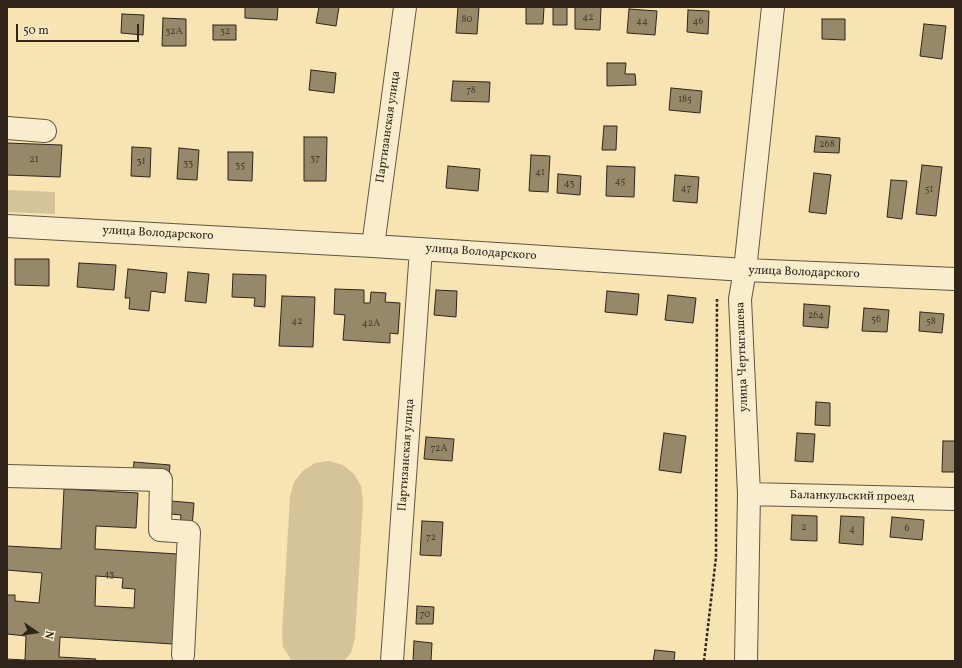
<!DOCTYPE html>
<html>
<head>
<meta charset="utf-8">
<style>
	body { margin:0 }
	#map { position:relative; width:962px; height:668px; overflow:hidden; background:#f7e4b2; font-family:Vollkorn,serif }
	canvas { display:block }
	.frame { position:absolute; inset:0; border:8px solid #31251b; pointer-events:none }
	.north { position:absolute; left:16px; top:612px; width:40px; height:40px; -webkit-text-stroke:3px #faedcd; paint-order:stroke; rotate:103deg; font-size:11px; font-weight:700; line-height:16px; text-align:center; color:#31251b }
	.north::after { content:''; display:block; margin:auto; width:14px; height:18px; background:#31251b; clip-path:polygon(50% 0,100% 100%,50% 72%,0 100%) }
	.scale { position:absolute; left:16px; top:24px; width:123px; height:18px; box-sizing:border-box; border:2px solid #31251b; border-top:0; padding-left:5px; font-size:12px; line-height:14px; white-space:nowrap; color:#31251b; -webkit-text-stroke:3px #faedcd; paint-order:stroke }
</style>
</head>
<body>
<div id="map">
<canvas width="962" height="668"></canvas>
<div class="frame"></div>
<div class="north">N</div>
<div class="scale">50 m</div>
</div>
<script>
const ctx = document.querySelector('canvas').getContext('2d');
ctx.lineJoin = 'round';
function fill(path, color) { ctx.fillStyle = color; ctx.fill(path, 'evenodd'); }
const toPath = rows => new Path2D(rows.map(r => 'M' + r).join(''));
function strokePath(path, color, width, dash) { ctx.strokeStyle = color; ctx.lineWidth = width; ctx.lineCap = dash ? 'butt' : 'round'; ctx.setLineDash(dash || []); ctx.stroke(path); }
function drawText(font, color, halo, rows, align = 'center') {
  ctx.font = font + ' Vollkorn,serif'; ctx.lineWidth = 3; ctx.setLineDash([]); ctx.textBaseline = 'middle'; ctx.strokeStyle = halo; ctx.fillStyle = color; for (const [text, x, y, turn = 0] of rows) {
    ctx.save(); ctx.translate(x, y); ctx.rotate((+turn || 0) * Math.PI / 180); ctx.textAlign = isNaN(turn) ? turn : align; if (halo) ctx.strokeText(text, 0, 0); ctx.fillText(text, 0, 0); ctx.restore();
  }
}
fill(toPath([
	[7,190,55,192,55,214,7,212],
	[329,461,343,465,354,474,361,486,363,501,355,639,351,653,344,661,292,661,283,647,282,633,290,496,294,482,303,471,315,463]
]), '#d5c498');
const building = toPath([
	[245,7,278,7,277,20,245,18,245,7],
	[319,7,339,7,336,26,316,23,319,7],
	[458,7,479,7,477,34,456,33,458,7],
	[526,7,544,7,543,24,526,24,526,7],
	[553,7,567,7,567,25,553,25,553,7],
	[575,7,601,7,600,30,575,29,575,7],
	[629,9,657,11,655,35,627,33,629,9],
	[688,10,709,11,708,34,687,32,688,10],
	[122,14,144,15,143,35,121,33,122,14],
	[163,18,186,19,186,46,162,46,163,18],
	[822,19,845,19,845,40,822,39,822,19],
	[924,24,946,26,942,59,920,56,924,24],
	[213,25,236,25,236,40,213,40,213,25],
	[607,63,626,63,625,74,635,74,636,85,607,86,607,63],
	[311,70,336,73,334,93,309,90,311,70],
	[453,81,490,82,489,102,451,101,453,81],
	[671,88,702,91,700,113,669,110,671,88],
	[604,126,617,126,616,150,602,150,604,126],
	[816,136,840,138,839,153,814,152,816,136],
	[304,137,327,137,326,181,304,181,304,137],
	[7,143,62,145,60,177,7,175,7,143],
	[132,147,151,148,150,177,131,176,132,147],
	[179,148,199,150,197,180,177,179,179,148],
	[228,152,253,152,252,181,228,180,228,152],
	[531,155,550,156,548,192,529,191,531,155],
	[922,165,942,167,936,216,916,214,922,165],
	[448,166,480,169,478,191,446,188,448,166],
	[607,166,635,167,634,197,606,196,607,166],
	[814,173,831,175,826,214,809,212,814,173],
	[558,174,581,176,580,195,557,193,558,174],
	[675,175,699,177,697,203,673,201,675,175],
	[891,180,907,181,902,219,887,217,891,180],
	[15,259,49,259,49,286,15,285,15,259],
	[79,263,116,265,114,290,77,287,79,263],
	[128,269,167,273,165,293,151,291,149,311,129,309,130,298,125,298,128,269],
	[188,272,209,274,206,303,185,301,188,272],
	[233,274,266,275,265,307,254,306,255,298,232,297,233,274],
	[335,289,364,290,364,303,370,303,371,292,386,293,385,302,400,303,398,334,390,333,390,343,343,340,345,315,334,314,335,289],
	[436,290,457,291,456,317,434,315,436,290],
	[607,291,639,294,637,315,605,312,607,291],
	[668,295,696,298,693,323,665,320,668,295],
	[282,296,315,297,313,347,279,346,282,296],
	[804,304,830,306,828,328,803,326,804,304],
	[864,308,889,310,887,332,862,331,864,308],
	[920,312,944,314,942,333,919,331,920,312],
	[816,402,830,403,830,426,815,425,816,402],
	[664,433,686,436,681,473,659,470,664,433],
	[797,433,815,434,813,462,795,461,797,433],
	[426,437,454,439,452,461,424,459,426,437],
	[943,441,955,441,955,472,942,472,943,441],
	[134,462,170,465,169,476,133,473,134,462],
	[64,489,138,493,136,528,96,526,95,549,178,554,173,644,60,637,59,657,96,659,95,661,7,661,7,659,25,660,26,636,7,634,7,595,15,595,15,601,39,603,42,573,7,570,7,546,61,549,64,489],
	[96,576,123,578,122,588,135,589,134,608,95,606,96,576],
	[171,501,194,503,192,527,180,527,181,515,171,514,171,501],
	[792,515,817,516,817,541,791,540,792,515],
	[841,516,864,517,863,545,839,543,841,516],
	[892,517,924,520,922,540,890,537,892,517],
	[422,521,443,522,441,556,420,555,422,521],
	[417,606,434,607,433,624,416,624,417,606],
	[414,641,432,643,431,661,413,661,414,641],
	[655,650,675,652,674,661,653,661,655,650]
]);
fill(building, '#98886a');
strokePath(building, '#31251b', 1);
const minor = toPath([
	[7,128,45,131],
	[7,226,373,246,745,270,955,279],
	[373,246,405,7],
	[7,476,161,480,160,530,189,532,183,655],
	[749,494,955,499],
	[392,661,421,249],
	[746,661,749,494,740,299,745,270,773,7]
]);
strokePath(minor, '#625541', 24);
strokePath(toPath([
	[704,661,716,557,717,299]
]), '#31251b', 2.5, [3, 2]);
strokePath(minor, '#faedcd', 22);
drawText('10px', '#4b3e2f', null, [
	["42",588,18],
	["80",467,20],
	["44",642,22],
	["46",698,22],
	["32А",174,32],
	["32",225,32],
	["78",471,91],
	["185",685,100],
	["268",827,145],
	["37",315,159],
	["21",34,160],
	["31",141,162],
	["33",188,164],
	["35",240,166],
	["41",540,173],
	["45",620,182],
	["43",569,184],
	["47",686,189],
	["51",929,190],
	["264",816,316],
	["56",876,320],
	["42",297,322],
	["58",931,322],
	["42А",371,324],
	["72А",439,449],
	["2",804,528],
	["6",907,529],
	["4",852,530],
	["72",431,538],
	["43",109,575],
	["70",425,615]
]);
drawText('12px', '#31251b', '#faedcd', [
	["Партизанская улица",389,127,-82],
	["улица Володарского",158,234,3],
	["улица Володарского",481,253,4],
	["улица Володарского",804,273,2],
	["улица Чертыгашева",743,357,-92],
	["Партизанская улица",407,455,-86],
	["Баланкульский проезд",852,497,1]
]);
</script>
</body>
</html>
